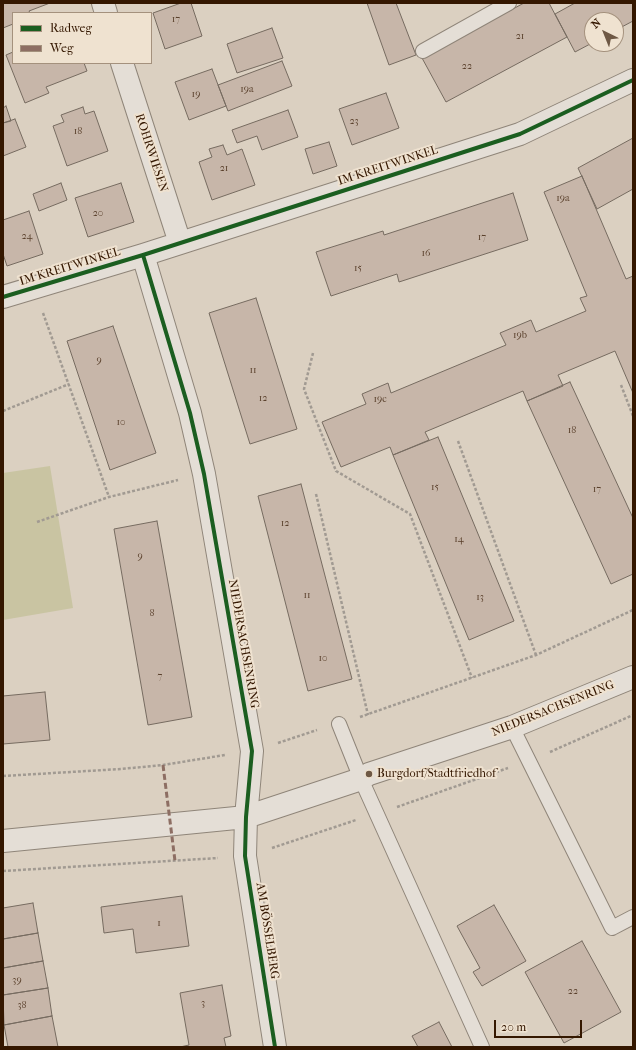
<!DOCTYPE html>
<html>
<head>
<meta charset="utf-8">
<style>
	body { margin:0 }
	#map { position:relative; width:636px; height:1050px; overflow:hidden; background:#dbd0c1; font-family:"IM FELL French Canon",serif }
	canvas { display:block }
	.frame { position:absolute; inset:0; border:4px solid #341700; pointer-events:none }
	.legend { position:absolute; left:12px; top:12px; width:140px; height:52px; box-sizing:border-box; background:#efe2d0; border:1px solid #a4917d; margin:0; padding:5px 7px; list-style:none; font-size:12px; color:#341700 }
	.legend li { display:flex; align-items:center; gap:8px; height:20px }
	.legend b { width:20px; border:1px solid #a4917d }
	.north { position:absolute; left:584px; top:12px; width:40px; height:40px; box-sizing:border-box; background:#efe2d0; border:1px solid #a4917d; border-radius:50%; rotate:317deg; font-size:11px; font-weight:700; line-height:16px; text-align:center; color:#341700 }
	.north::after { content:''; display:block; margin:auto; width:14px; height:18px; background:#6e5844; clip-path:polygon(50% 0,100% 100%,50% 72%,0 100%) }
	.scale { position:absolute; left:494px; top:1020px; width:88px; height:18px; box-sizing:border-box; border:2px solid #341700; border-top:0; padding-left:5px; font-size:12px; line-height:14px; white-space:nowrap; color:#341700; -webkit-text-stroke:3px #efe2d0; paint-order:stroke }
</style>
</head>
<body>
<div id="map">
<canvas width="636" height="1050"></canvas>
<div class="frame"></div>
<ul class="legend">
<li><b style="height:5px;background:#1b5e20"></b>Radweg</li>
<li><b style="height:5px;background:#8d6e63"></b>Weg</li>
</ul>
<div class="north">N</div>
<div class="scale">20 m</div>
</div>
<script>
const ctx = document.querySelector('canvas').getContext('2d');
ctx.lineJoin = 'round';
function fill(path, color) { ctx.fillStyle = color; ctx.fill(path, 'evenodd'); }
const toPath = rows => new Path2D(rows.map(r => 'M' + r).join(''));
function strokePath(path, color, width, dash) { ctx.strokeStyle = color; ctx.lineWidth = width; ctx.lineCap = dash ? 'butt' : 'round'; ctx.setLineDash(dash || []); ctx.stroke(path); }
function drawText(font, color, halo, rows, align = 'center') {
  ctx.font = font + ' "IM FELL French Canon",serif'; ctx.lineWidth = 4; ctx.setLineDash([]); ctx.textBaseline = 'middle'; ctx.strokeStyle = halo; ctx.fillStyle = color; for (const [text, x, y, turn = 0] of rows) {
    ctx.save(); ctx.translate(x, y); ctx.rotate((+turn || 0) * Math.PI / 180); ctx.textAlign = isNaN(turn) ? turn : align; if (halo) ctx.strokeText(text, 0, 0); ctx.fillText(text, 0, 0); ctx.restore();
  }
}
fill(toPath([
	[50,466,73,608,3,620,3,473]
]), '#c9c4a2');
const building = toPath([
	[3,3,50,3,29,11,30,13,13,13,13,24,3,28,3,3],
	[181,3,191,3,202,36,165,49,153,13,181,3],
	[367,3,396,3,416,55,389,65,367,3],
	[524,3,549,3,567,37,446,102,422,58,524,3],
	[575,3,633,3,633,21,616,30,616,20,592,20,592,43,575,52,555,14,575,3],
	[272,28,283,58,237,73,227,44,272,28],
	[13,52,13,63,84,63,87,71,46,87,49,93,25,103,6,55,13,52],
	[282,61,292,86,228,111,218,85,282,61],
	[212,69,226,106,189,120,175,82,212,69],
	[386,93,399,128,352,145,339,109,386,93],
	[6,106,11,121,3,123,3,108,6,106],
	[83,107,85,114,94,111,108,151,67,166,53,126,64,122,61,115,83,107],
	[288,110,298,137,262,150,257,136,237,143,232,130,288,110],
	[15,119,26,147,3,156,3,123,15,119],
	[633,138,633,189,597,209,578,168,633,138],
	[329,142,337,166,313,174,305,149,329,142],
	[223,145,227,155,242,149,255,185,212,200,199,162,212,157,209,149,223,145],
	[582,176,626,279,633,276,633,393,615,351,558,375,563,386,527,401,523,391,425,432,429,440,393,455,390,447,341,467,322,422,366,404,362,394,388,383,391,393,506,345,500,333,531,320,536,332,586,311,580,298,587,296,544,192,582,176],
	[61,183,67,200,39,211,33,194,61,183],
	[121,183,134,222,88,237,75,198,121,183],
	[513,193,528,240,399,282,397,274,331,296,316,252,383,231,384,235,513,193],
	[29,211,43,254,7,266,3,254,3,220,29,211],
	[256,298,297,429,250,444,209,313,256,298],
	[113,326,156,453,110,470,67,341,113,326],
	[570,382,633,518,633,574,611,584,527,401,570,382],
	[438,437,514,621,469,640,393,455,438,437],
	[301,484,352,679,308,691,258,496,301,484],
	[157,521,192,717,148,725,114,529,157,521],
	[45,692,50,740,3,744,3,696,45,692],
	[182,896,189,946,136,953,133,929,104,933,101,907,182,896],
	[33,903,38,933,3,939,3,908,33,903],
	[494,905,526,961,482,986,473,972,480,968,457,926,494,905],
	[38,933,43,961,3,968,3,939,38,933],
	[582,941,621,1012,564,1043,525,972,582,941],
	[43,961,48,988,3,995,3,968,43,961],
	[222,985,231,1036,224,1038,226,1047,180,1047,189,1045,180,993,222,985],
	[48,988,52,1016,4,1025,3,995,48,988],
	[52,1016,58,1047,8,1047,4,1025,52,1016],
	[439,1022,452,1047,418,1047,412,1036,439,1022]
]);
fill(building, '#c7b6a9');
strokePath(building, '#766b60', 1);
const lane = toPath([
	[423,51,509,3],
	[339,724,361,779,482,1047],
	[512,727,612,928,633,917]
]);
const street = toPath([
	[103,3,106,13],
	[122,63,180,243],
	[143,255,190,413,204,474,252,751,246,817,245,856,275,1047],
	[3,297,143,255,520,134,633,80],
	[3,841,246,817,361,779,369,774,512,727,633,677]
]);
strokePath(lane, '#8f8579', 16);
strokePath(street, '#8f8579', 24);
strokePath(toPath([
	[43,313,109,497],
	[313,353,304,389,336,471,410,514,472,678],
	[621,385,633,416],
	[3,411,69,384],
	[458,441,536,655],
	[316,494,368,715],
	[37,522,109,497,178,480],
	[360,717,536,655,633,610],
	[278,743,317,730],
	[550,752,633,715],
	[3,776,121,769,163,765,225,755],
	[397,807,508,768],
	[272,848,356,820],
	[3,871,218,858]
]), '#a19a92', 2.5, [3, 2]);
strokePath(lane, '#e4ded6', 14);
strokePath(street, '#e4ded6', 22);
strokePath(toPath([
	[163,765,175,861]
]), '#8d6e63', 3, [6, 3]);
strokePath(toPath([
	[143,255,190,413,204,474,252,751,246,817,245,856,275,1047],
	[3,297,143,255,520,134,633,80]
]), '#1b5e20', 4);
for (const [x, y, r, color] of [
	[369,774,4,"#6e5844"]
]) { const dot = new Path2D(); dot.arc(x, y, r, 0, 2 * Math.PI); ctx.fillStyle = color; ctx.fill(dot); strokePath(dot, '#efe2d0', 1.5); }
drawText('10px', '#5a402c', null, [
	["17",176,20],
	["21",520,37],
	["22",467,67],
	["19a",247,90],
	["19",196,95],
	["23",354,122],
	["18",78,132],
	["21",224,169],
	["19a",563,199],
	["20",98,214],
	["24",27,237],
	["17",482,238],
	["16",426,254],
	["15",358,269],
	["19b",520,336],
	["9",99,361],
	["11",253,371],
	["12",263,399],
	["19c",380,400],
	["10",121,423],
	["18",572,431],
	["15",435,488],
	["17",597,490],
	["12",285,524],
	["14",459,540],
	["9",140,557],
	["11",307,596],
	["13",480,598],
	["8",152,614],
	["10",323,659],
	["7",160,677],
	["1",159,924],
	["39",17,981],
	["22",573,992],
	["3",203,1004],
	["38",22,1006]
]);
drawText('12px', '#341700', '#efe2d0', [
	["ROHRWIESEN",151,153,72],
	["IM KREITWINKEL",388,166,-18],
	["IM KREITWINKEL",70,267,-17],
	["NIEDERSACHSENRING",243,644,80],
	["NIEDERSACHSENRING",553,709,-22],
	["AM BÖSSELBERG",267,931,81]
]);
drawText('12px', '#341700', '#efe2d0', [
	["Burgdorf/Stadtfriedhof",377,774]
], 'left');
</script>
</body>
</html>
